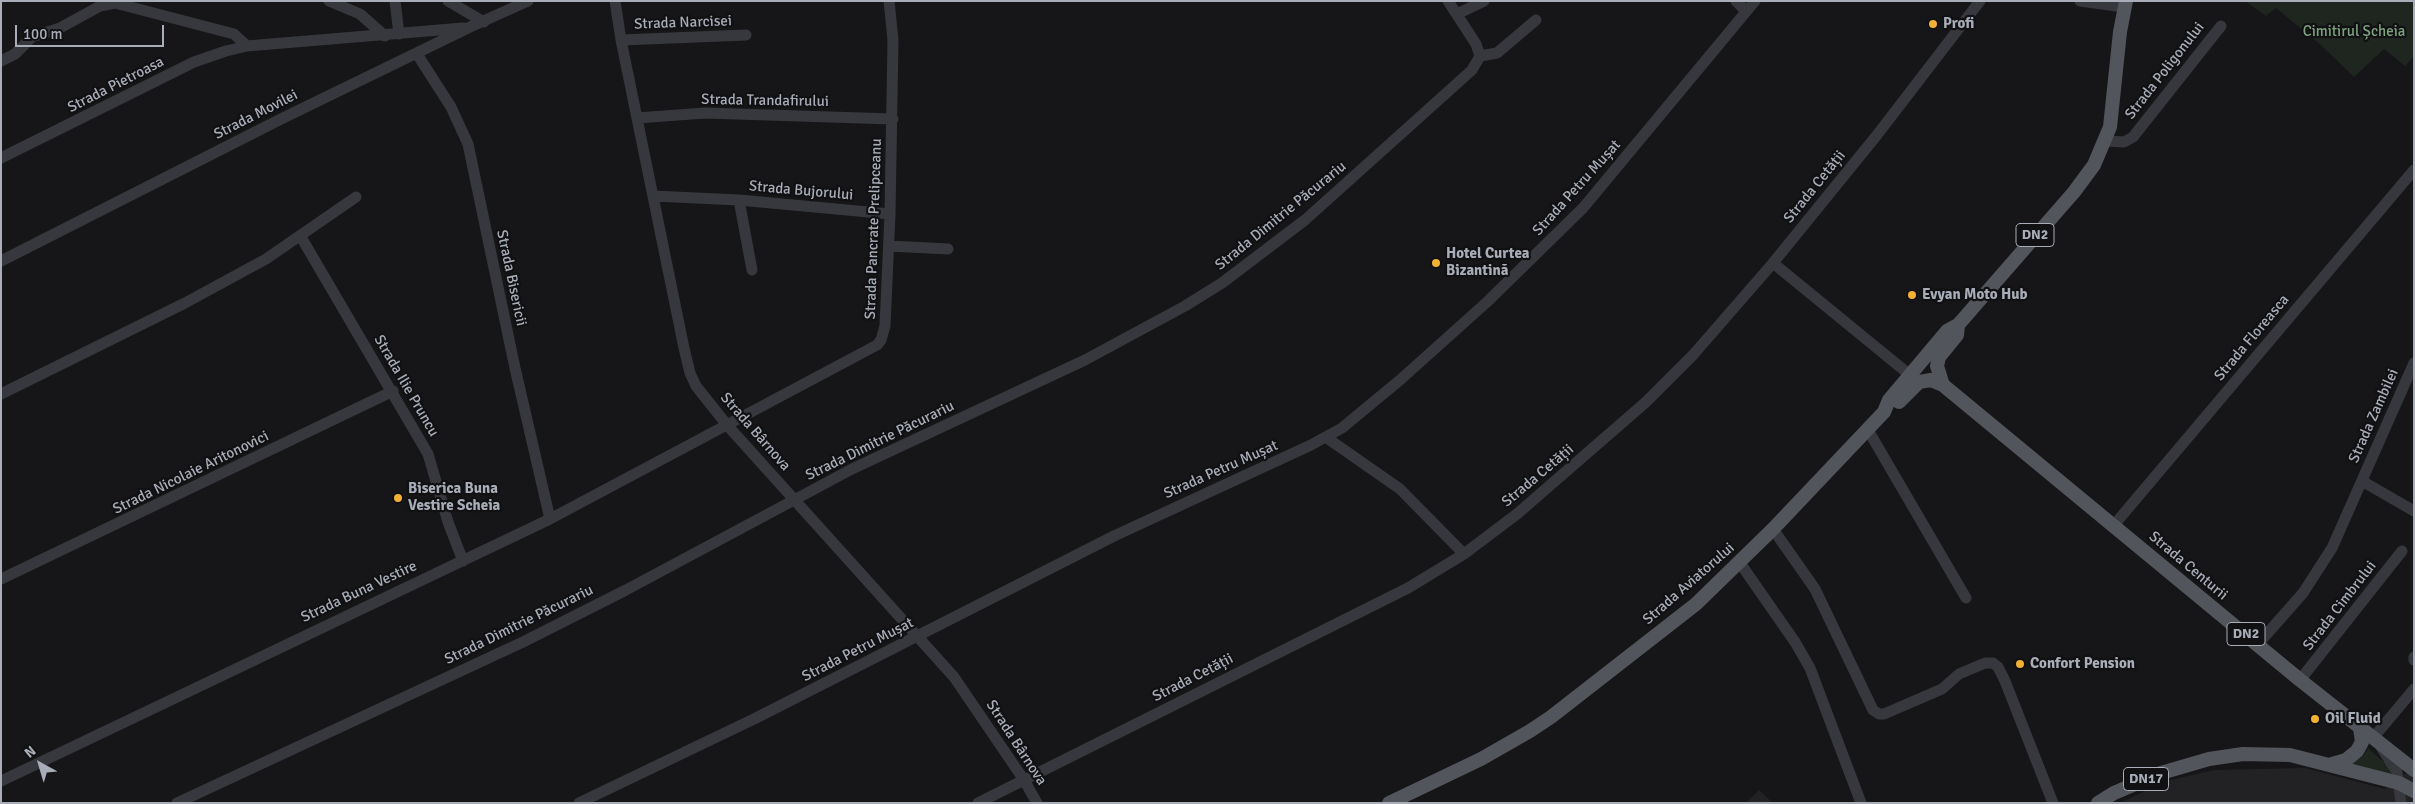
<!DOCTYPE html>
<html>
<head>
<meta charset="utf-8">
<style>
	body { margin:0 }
	#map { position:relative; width:2415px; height:804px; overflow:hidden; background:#161618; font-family:Signika,sans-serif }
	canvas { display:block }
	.frame { position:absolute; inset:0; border:2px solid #a8adb8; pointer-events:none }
	.north { position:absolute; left:15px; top:739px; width:50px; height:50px; -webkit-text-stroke:4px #111113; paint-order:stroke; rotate:321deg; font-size:14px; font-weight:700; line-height:20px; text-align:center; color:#a8adb8 }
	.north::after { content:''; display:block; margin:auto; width:18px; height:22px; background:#a8adb8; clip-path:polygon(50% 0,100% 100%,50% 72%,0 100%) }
	.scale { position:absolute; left:15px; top:25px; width:149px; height:22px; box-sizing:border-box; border:2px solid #a8adb8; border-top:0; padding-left:6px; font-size:15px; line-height:18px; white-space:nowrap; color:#a8adb8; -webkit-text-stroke:4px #111113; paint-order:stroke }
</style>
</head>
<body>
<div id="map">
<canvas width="2415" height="804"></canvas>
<div class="frame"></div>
<div class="north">N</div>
<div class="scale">100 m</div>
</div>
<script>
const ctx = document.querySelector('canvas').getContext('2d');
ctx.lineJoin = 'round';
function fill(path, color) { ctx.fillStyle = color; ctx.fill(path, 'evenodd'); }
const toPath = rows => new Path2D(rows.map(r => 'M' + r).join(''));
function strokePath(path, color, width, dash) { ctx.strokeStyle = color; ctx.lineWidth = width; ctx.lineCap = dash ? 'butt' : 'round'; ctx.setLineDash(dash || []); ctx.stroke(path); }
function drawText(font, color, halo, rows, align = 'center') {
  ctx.font = font + ' Signika,sans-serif'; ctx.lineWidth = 4.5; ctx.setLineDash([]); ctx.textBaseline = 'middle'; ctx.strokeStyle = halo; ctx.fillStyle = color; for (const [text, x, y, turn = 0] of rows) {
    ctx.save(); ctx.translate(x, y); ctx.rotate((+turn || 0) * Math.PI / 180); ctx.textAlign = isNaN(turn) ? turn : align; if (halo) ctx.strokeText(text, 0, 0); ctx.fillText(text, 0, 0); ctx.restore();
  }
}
fill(toPath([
	[2414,767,2414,803,2120,803,2166,781,2214,770,2305,768,2385,789],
	[1759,790,1773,803,1746,803]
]), '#222225');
fill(toPath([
	[2245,1,2414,1,2414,56,2405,66,2384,49,2354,77,2321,45,2276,8,2266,16],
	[2368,748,2387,765,2393,778,2349,765,2363,756]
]), '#1e261f');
strokePath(toPath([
	[329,1,360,14,385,36],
	[395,1,399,34],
	[448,1,484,22],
	[615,1,621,40,684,348,690,373,696,386,727,425,954,677,1024,780,1037,803],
	[1448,1,1476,44,1480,56],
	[1736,1,1746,11],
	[2080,1,2124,7],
	[1457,14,1484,1],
	[621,40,746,35],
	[417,54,451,107,468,144,515,368,550,519],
	[1480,56,1497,53,1536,20],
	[1,61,15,54,32,37,60,28,100,6,115,3,234,34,247,46],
	[637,118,705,113,893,119],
	[2106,141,2124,142,2133,137,2221,26],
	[1,158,194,62,226,51,247,46,463,28],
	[653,196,739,200,890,214],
	[739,200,752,270],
	[301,237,428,454,448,522,463,561],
	[889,246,948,249],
	[1,261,283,118,470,27,528,1],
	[1773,263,1910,375],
	[1,394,185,303,266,259,356,197],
	[1868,430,1966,598],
	[1327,438,1400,489,1464,554],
	[2362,481,2414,511],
	[2114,525,2414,170],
	[1773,529,1815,589,1873,710,1879,714,1884,714,1942,689,1959,674,1985,663,1993,663,1998,667,2005,681,2053,803],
	[1740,563,1795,642,1810,668,1861,803],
	[1,579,393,391],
	[2258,644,2303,593,2332,548,2414,363],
	[2414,657,2414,660],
	[2300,680,2402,551],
	[2373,738,2414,689],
	[2381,747,2397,772,2401,803],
	[1,781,550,519,877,345,881,340,885,326,890,214,893,40,889,1],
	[177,803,523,642,626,590,852,469,1085,360,1185,306,1222,283,1305,220,1472,70,1480,56],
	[579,803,756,718,1114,536,1311,445,1342,428,1400,380,1487,302,1583,208,1755,1],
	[978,803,1408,588,1464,554,1517,514,1646,402,1693,355,1773,263,1877,135,1980,1]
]), '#37383d', 11);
strokePath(toPath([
	[1943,385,1937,366,1939,357,1957,335,1958,325],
	[1899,402,1919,382,1931,380,1943,385,2300,680,2414,770],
	[2332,764,2346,760,2357,751,2362,742,2360,728],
	[1389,803,1481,759,1530,731,1551,717,1696,604,1773,529,1884,412,1889,400,1910,375,1947,331,1958,325,2074,192,2094,165,2110,127,2120,32,2126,1],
	[2098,803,2114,793,2161,773,2209,759,2243,754,2290,755,2399,783,2414,791]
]), '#53555c', 14);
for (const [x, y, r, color] of [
	[1933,24,5,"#f2b134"],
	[1436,263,5,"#f2b134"],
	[1912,295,5,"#f2b134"],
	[398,498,5,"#f2b134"],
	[2020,664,5,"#f2b134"],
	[2315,719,5,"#f2b134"]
]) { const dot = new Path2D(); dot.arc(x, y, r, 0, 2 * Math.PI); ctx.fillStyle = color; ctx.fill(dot); strokePath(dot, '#111113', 2); }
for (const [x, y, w] of [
	[2035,235,38],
	[2246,634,38],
	[2146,779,45]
]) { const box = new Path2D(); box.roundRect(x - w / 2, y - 11.5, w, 23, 4); ctx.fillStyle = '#111113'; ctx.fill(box); strokePath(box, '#a8adb8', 1); }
drawText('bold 14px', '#a8adb8', null, [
	["DN2",2035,235],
	["DN2",2246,634],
	["DN17",2146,779]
]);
drawText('15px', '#a8adb8', '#111113', [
	["Strada Narcisei",683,23,-2],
	["Strada Poligonului",2165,71,-52],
	["Strada Pietroasa",116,85,-27],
	["Strada Trandafirului",765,101,1],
	["Strada Movilei",256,115,-27],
	["Strada Cetății",1815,187,-51],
	["Strada Petru Mușat",1577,188,-48],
	["Strada Bujorului",801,191,5],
	["Strada Dimitrie Păcurariu",1281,216,-39],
	["Strada Pancrate Prelipceanu",874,229,-88],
	["Strada Bisericii",511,278,78],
	["Strada Floreasca",2252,338,-50],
	["Strada Ilie Pruncu",406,386,60],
	["Strada Zambilei",2374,416,-66],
	["Strada Bârnova",755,432,49],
	["Strada Dimitrie Păcurariu",880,441,-26],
	["Strada Petru Mușat",1221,470,-24],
	["Strada Nicolaie Aritonovici",191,473,-26],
	["Strada Cetății",1538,476,-40],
	["Strada Centurii",2188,566,40],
	["Strada Aviatorului",1689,584,-41],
	["Strada Buna Vestire",359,592,-25],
	["Strada Cimbrului",2340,606,-52],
	["Strada Dimitrie Păcurariu",519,625,-26],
	["Strada Petru Mușat",858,650,-27],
	["Strada Cetății",1193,678,-27],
	["Strada Bârnova",1016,743,57]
]);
drawText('bold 15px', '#a8adb8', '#111113', [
	["Profi",1943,24],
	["Hotel Curtea",1446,254],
	["Bizantină",1446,271],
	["Evyan Moto Hub",1922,295],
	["Biserica Buna",408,489],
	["Vestire Scheia",408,506],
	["Confort Pension",2030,664],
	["Oil Fluid",2325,719]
], 'left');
drawText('15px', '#7fa381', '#111113', [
	["Cimitirul Șcheia",2354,32]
]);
</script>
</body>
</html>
